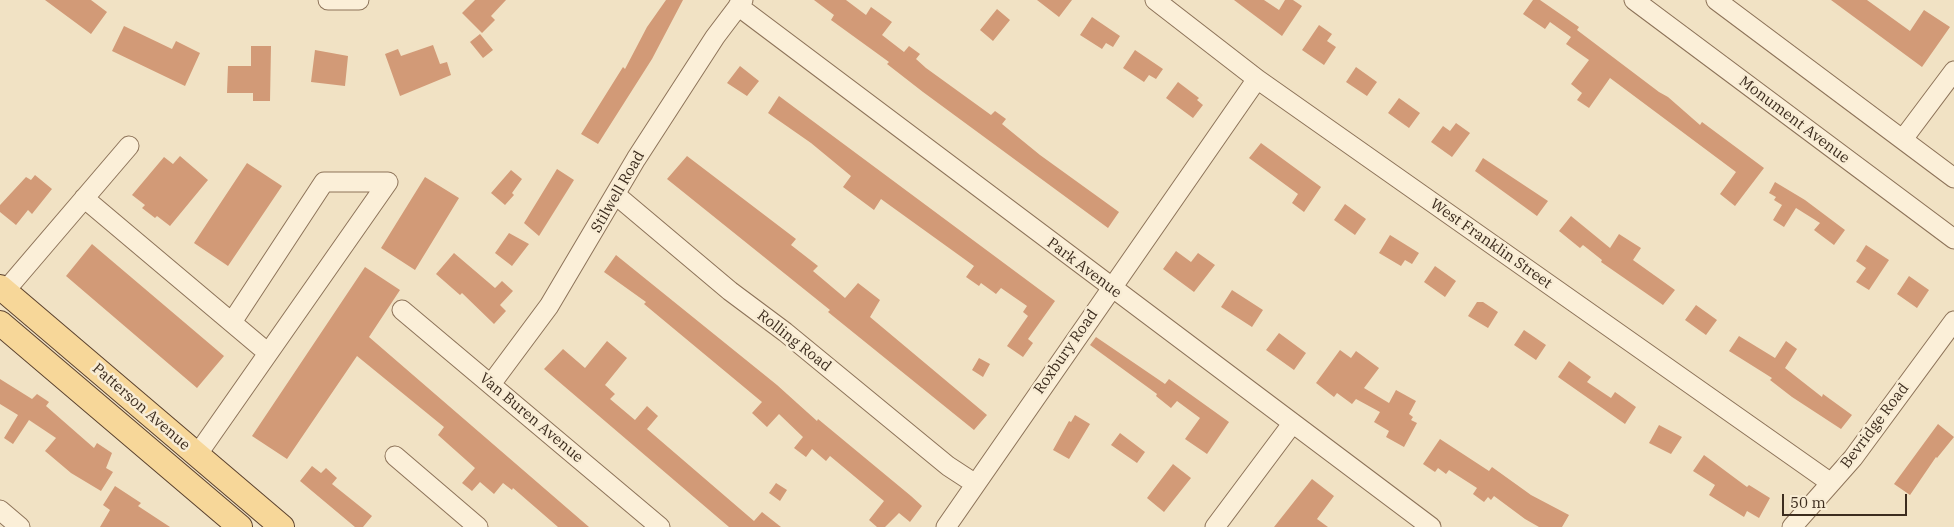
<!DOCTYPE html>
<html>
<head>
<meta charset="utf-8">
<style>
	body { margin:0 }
	#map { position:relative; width:1954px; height:527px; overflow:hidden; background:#f1e2c4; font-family:"IBM Plex Serif",serif }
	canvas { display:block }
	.scale { position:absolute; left:1782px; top:494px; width:125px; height:22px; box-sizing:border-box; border:2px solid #3c2c1e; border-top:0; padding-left:6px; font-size:15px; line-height:18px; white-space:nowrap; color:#3c2c1e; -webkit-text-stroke:4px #f8ecd4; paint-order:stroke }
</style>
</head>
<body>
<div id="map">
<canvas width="1954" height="527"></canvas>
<div class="scale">50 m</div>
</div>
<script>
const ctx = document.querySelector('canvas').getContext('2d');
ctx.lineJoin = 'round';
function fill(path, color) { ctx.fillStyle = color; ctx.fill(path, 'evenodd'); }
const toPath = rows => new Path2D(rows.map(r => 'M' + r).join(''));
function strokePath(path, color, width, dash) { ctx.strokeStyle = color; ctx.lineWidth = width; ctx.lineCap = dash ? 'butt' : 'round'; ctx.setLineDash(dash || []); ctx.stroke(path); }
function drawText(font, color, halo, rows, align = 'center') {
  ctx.font = font + ' "IBM Plex Serif",serif'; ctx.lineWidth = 5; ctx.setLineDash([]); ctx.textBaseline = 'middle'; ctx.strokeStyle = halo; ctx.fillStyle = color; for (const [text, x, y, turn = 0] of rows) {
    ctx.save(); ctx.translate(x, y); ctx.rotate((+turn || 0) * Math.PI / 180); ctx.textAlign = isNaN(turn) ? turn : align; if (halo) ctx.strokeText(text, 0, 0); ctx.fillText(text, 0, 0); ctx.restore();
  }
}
fill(toPath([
	[45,0,91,0,107,12,91,34],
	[475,0,506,0,491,16,495,20,482,33,462,13],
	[666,0,683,0,652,59,598,144,581,134,623,67,625,69,647,27],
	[814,0,846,0,866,15,871,7,892,22,882,35,904,52,909,46,920,54,916,59,926,68,991,115,995,111,1006,119,1002,124,1040,155,1119,212,1108,228,923,92,887,64,889,62,831,20,834,15],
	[1037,0,1072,0,1059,17],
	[1234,0,1264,0,1279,10,1285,0,1293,0,1302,6,1282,36],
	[1533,0,1540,0,1579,27,1577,30,1659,92,1668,97,1700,125,1702,122,1764,168,1735,206,1720,194,1736,172,1610,78,1589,108,1577,100,1582,93,1571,84,1589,60,1566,44,1571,37,1550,22,1545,29,1523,14],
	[1831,0,1867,0,1910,31,1924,10,1950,27,1922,67],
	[997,9,1010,20,993,41,980,30],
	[1092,17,1120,36,1113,47,1106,43,1102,49,1080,35],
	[1319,25,1332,34,1327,41,1336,47,1324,65,1302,50],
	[124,26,172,49,176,41,200,53,185,86,112,51],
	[480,34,493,50,483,58,470,42],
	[433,45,440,64,447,62,451,75,400,96,385,54,398,49,401,56],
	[251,46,271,46,270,101,253,101,253,93,227,93,228,66,251,66],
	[315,50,348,56,345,86,311,82],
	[1135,50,1163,69,1156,79,1149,75,1144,82,1123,68],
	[740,66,759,81,747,96,727,83],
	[1356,67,1377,82,1367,96,1346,82],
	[1178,82,1199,98,1197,100,1203,105,1193,118,1166,98],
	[779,96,1055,301,1028,339,1033,343,1023,357,1007,346,1028,316,1023,312,1027,306,1001,288,996,294,981,283,979,286,966,277,974,266,881,199,874,210,843,187,851,176,811,143,768,113],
	[1399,98,1420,113,1409,128,1388,113],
	[1456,123,1470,133,1452,157,1431,142,1443,126,1450,131],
	[1261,143,1321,187,1304,212,1292,203,1298,194,1249,158],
	[180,156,208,180,170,226,157,216,155,218,142,208,145,205,132,195,164,157,173,164],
	[687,156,796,239,791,245,818,266,813,271,845,298,858,283,880,300,870,317,987,415,974,430,828,312,830,310,667,179],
	[1483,158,1548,201,1537,216,1475,171],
	[247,163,282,186,228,266,194,243],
	[557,169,574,180,539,236,524,223],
	[511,170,522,179,512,193,514,195,505,205,491,193],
	[35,175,52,189,32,214,28,210,16,225,0,212,0,205,26,177,31,180],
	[425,177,459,198,415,270,381,248],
	[1775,182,1805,200,1845,230,1834,245,1814,230,1820,223,1796,208,1784,227,1773,220,1782,205,1774,200,1776,197,1769,193],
	[1345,204,1366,219,1355,235,1334,220],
	[1571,216,1610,248,1619,234,1641,248,1633,260,1675,290,1663,305,1601,262,1602,260,1583,245,1580,248,1559,231],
	[509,233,529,244,512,266,495,253],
	[1390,235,1419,253,1412,264,1405,260,1401,266,1379,253],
	[92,244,224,356,197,388,66,276],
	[1866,245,1889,260,1869,290,1856,282,1866,268,1856,261],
	[1176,251,1191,262,1198,253,1215,265,1194,292,1163,269],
	[454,253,495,288,502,281,513,291,500,305,506,311,494,324,462,293,460,295,436,274],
	[616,255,777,385,817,421,818,419,911,496,922,506,910,522,899,513,885,527,877,527,869,520,884,501,830,456,826,461,812,449,806,457,794,448,803,437,779,414,767,427,752,413,762,402,644,304,646,302,604,272],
	[1435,266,1456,281,1445,297,1424,282],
	[365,267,400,290,369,337,589,527,558,527,513,488,512,490,503,483,494,494,480,482,472,491,462,483,475,468,438,435,444,427,357,356,287,459,252,436],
	[1909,276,1929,290,1917,308,1897,294],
	[1232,290,1263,310,1252,327,1221,307],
	[1477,302,1483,302,1498,312,1488,328,1468,316],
	[1696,305,1717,320,1706,335,1685,320],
	[1524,330,1546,345,1536,360,1514,345],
	[1279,333,1306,353,1294,370,1266,350],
	[1739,336,1775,358,1786,341,1797,349,1785,368,1822,397,1823,394,1852,415,1841,429,1792,397,1770,380,1772,378,1729,351],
	[1096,337,1165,384,1169,379,1229,422,1207,454,1185,439,1200,418,1177,401,1171,408,1156,396,1157,394,1090,345],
	[607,341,627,358,605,385,615,394,610,399,635,420,647,406,658,416,647,429,754,521,762,512,781,527,729,527,544,369,563,349,585,368],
	[1340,350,1351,358,1356,351,1379,368,1364,388,1389,403,1396,390,1416,401,1409,414,1413,417,1411,420,1417,423,1404,447,1386,437,1389,431,1374,422,1380,412,1356,399,1352,404,1337,393,1334,397,1316,383],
	[979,358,990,364,983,377,972,370],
	[1569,361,1591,377,1587,382,1611,398,1615,392,1636,407,1625,424,1558,377],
	[0,379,32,399,37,394,49,402,46,406,94,448,97,443,112,453,106,468,113,472,101,491,71,473,45,451,56,438,29,420,13,444,4,438,18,415,0,404],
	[1075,415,1090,424,1069,459,1053,450,1069,421,1071,422],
	[1938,424,1954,437,1937,458,1936,457,1910,495,1894,484],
	[1659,425,1682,437,1671,454,1649,443],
	[1120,433,1145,452,1137,463,1111,445],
	[1440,439,1489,471,1492,467,1531,495,1569,515,1562,527,1539,527,1525,519,1494,496,1491,500,1488,497,1484,502,1473,494,1477,488,1449,470,1446,474,1438,468,1435,472,1423,464],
	[1704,455,1747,487,1749,485,1770,498,1759,518,1747,511,1744,517,1709,495,1715,485,1693,471],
	[1173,464,1191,478,1164,512,1147,498],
	[312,466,321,473,326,468,337,478,332,484,372,516,363,527,355,527,300,481],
	[1312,479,1334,496,1317,519,1328,527,1274,527],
	[776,483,787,490,780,501,769,493],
	[115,486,141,503,138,506,170,527,100,527,110,510,103,505]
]), '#d29a77');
const minor = toPath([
	[328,0,359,0],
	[1155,0,1257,79,1831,483],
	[1634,0,1954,239],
	[1716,0,1954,178],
	[738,6,1431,527],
	[1903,139,1954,71],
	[616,195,730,291,785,332,948,466,974,483],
	[84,198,268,353],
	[5,291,129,146],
	[402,310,660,527],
	[491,384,549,306,636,159,715,37,743,0],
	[197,455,388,182,324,182,232,322],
	[395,456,478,527],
	[0,510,20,527],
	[946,527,1257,79],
	[1215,527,1292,424],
	[1792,527,1853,458,1954,321]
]);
const major = toPath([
	[0,287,282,527],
	[0,323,240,527]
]);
strokePath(minor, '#8d7359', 21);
strokePath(major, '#5b412d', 26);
strokePath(minor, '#fbefd8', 19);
strokePath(major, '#f7d799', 24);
drawText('15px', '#3c2c1e', '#f8ecd4', [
	["Monument Avenue",1794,120,37],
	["Stilwell Road",618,192,-60],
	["West Franklin Street",1491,244,35],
	["Park Avenue",1084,268,37],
	["Rolling Road",794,341,38],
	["Roxbury Road",1066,352,-55],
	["Patterson Avenue",141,407,41],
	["Van Buren Avenue",531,418,40],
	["Bevridge Road",1875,426,-53]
]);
</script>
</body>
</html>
